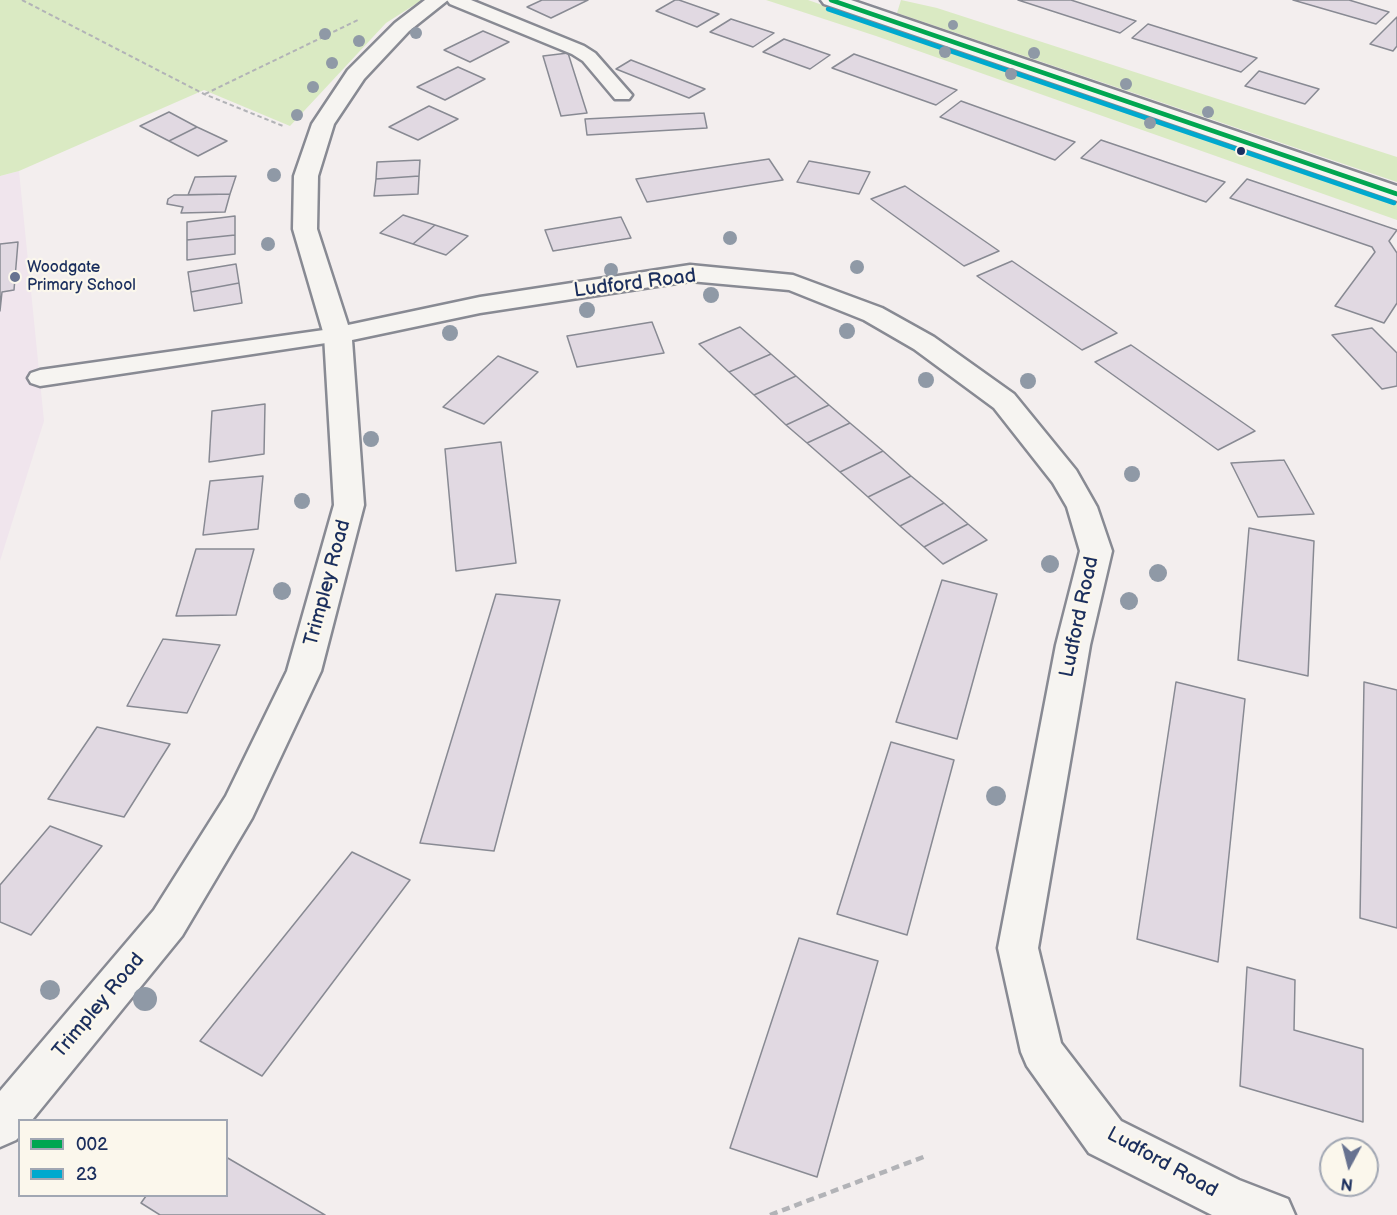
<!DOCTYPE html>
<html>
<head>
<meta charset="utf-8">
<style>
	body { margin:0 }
	#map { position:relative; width:1397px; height:1215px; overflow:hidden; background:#f3eeee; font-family:"Balsamiq Sans",sans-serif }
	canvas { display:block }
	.legend { position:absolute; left:18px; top:1119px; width:210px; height:78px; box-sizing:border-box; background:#fbf7ec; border:2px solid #a1a7b3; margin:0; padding:8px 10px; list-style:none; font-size:18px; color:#1b2f5e }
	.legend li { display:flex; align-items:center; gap:12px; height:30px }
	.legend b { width:30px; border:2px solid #a1a7b3 }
	.north { position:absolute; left:1319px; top:1137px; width:60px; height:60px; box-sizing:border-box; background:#fbf7ec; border:2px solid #a1a7b3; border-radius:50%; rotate:187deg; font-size:16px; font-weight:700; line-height:24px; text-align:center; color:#1b2f5e }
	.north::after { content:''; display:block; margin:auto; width:21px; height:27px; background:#677290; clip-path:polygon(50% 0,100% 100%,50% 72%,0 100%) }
</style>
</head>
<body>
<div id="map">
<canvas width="1397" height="1215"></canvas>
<ul class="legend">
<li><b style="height:8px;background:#00a651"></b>002</li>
<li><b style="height:8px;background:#00a9ce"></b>23</li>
</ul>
<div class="north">N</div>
</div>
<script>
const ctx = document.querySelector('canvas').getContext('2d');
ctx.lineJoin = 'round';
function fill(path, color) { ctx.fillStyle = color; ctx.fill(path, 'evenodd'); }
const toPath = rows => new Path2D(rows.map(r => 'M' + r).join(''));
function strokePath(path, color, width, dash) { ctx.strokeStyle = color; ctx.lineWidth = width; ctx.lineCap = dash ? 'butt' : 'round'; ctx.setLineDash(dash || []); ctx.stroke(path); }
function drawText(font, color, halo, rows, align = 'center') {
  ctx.font = font + ' "Balsamiq Sans",sans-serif'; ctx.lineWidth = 4.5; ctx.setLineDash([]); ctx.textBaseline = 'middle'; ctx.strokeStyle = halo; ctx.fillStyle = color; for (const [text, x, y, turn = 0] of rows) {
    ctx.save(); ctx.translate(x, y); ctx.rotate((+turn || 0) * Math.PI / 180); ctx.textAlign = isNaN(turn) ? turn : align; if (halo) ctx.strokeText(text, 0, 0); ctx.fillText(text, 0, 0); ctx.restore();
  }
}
fill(toPath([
	[19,171,44,421,0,561,0,176]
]), '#f0e5ed');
fill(toPath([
	[0,0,422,0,386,23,290,126,204,90,19,171,0,176],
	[766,0,808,0,1397,204,1397,220,876,36],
	[901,0,937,8,1397,157,1397,182,897,13]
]), '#daeac3');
const building = toPath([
	[542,0,588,0,551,18,527,7,542,0],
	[675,0,679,0,719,14,697,27,656,11,675,0],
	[1018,0,1071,0,1136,21,1120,33,1018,0],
	[1293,0,1349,0,1389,12,1376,24,1293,0],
	[1397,17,1397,46,1393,51,1370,44,1397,17],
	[731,19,774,33,753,47,710,32,731,19],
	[1148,24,1257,58,1241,72,1132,38,1148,24],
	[483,31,509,42,470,62,444,50,483,31],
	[784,39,830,55,810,69,763,52,784,39],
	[568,53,587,113,561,116,543,56,568,53],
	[854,54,957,90,936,105,832,68,854,54],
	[631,60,705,89,689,98,616,69,631,60],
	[458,67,485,79,445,100,417,87,458,67],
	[1259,71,1319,89,1305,104,1245,86,1259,71],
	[961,101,1075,142,1055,160,940,117,961,101],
	[429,106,458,119,418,140,389,127,429,106],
	[169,112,197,127,169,141,140,126,169,112],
	[704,113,707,128,587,135,585,119,704,113],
	[197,127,227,141,198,156,169,141,197,127],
	[1101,140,1225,182,1206,202,1081,158,1101,140],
	[769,159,783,180,647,202,636,179,769,159],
	[420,160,419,176,376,179,377,162,420,160],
	[809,161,870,172,859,194,797,182,809,161],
	[236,176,230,194,188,195,195,177,236,176],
	[419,176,418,194,374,196,376,179,419,176],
	[1247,179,1397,230,1389,241,1397,253,1397,303,1384,323,1335,306,1375,252,1372,247,1230,198,1247,179],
	[905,186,999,251,964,266,871,199,905,186],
	[230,194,225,212,181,213,183,207,167,204,168,199,174,195,230,194],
	[403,215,435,225,413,244,380,233,403,215],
	[235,216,235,235,187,240,187,222,235,216],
	[621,217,631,238,553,251,545,230,621,217],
	[435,225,468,236,446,255,413,244,435,225],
	[235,235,235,254,187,260,187,240,235,235],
	[18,242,14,290,2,292,0,311,0,244,18,242],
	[1012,261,1117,333,1082,350,977,276,1012,261],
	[236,264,239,283,191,292,188,272,236,264],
	[239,283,242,303,194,311,191,292,239,283],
	[652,322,664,353,577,367,567,336,652,322],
	[740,327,771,354,729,372,699,344,740,327],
	[1372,328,1397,353,1397,386,1382,389,1332,335,1372,328],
	[1131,345,1255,431,1218,450,1095,362,1131,345],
	[771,354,796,376,754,395,729,372,771,354],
	[498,356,538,372,484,424,443,407,498,356],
	[796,376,829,405,786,425,754,395,796,376],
	[265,404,264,454,209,462,212,411,265,404],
	[829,405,850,423,807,443,786,425,829,405],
	[850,423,883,451,840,472,807,443,850,423],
	[501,442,516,563,456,571,445,449,501,442],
	[883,451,911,476,868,497,840,472,883,451],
	[1284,460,1314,514,1258,517,1231,463,1284,460],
	[263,476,258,529,203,535,210,481,263,476],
	[911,476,944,503,900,526,868,497,911,476],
	[944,503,968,524,924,547,900,526,944,503],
	[968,524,987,540,943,564,924,547,968,524],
	[1249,528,1314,541,1308,676,1238,660,1249,528],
	[196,549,254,549,236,615,176,616,196,549],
	[942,580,997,594,957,739,896,722,942,580],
	[496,594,560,600,494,851,420,843,496,594],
	[163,639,220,645,187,713,127,706,163,639],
	[1176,682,1245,699,1218,962,1137,939,1176,682],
	[1364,682,1397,690,1397,928,1360,918,1364,682],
	[97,727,170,744,124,817,48,799,97,727],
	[891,742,954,760,907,935,837,914,891,742],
	[50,826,102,846,31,935,0,922,0,885,50,826],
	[352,852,410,880,262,1076,200,1041,352,852],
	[799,938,878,961,817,1177,730,1148,799,938],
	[1247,967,1295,980,1294,1030,1363,1049,1363,1122,1240,1086,1247,967],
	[226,1157,325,1215,160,1215,141,1203,146,1196,226,1196,226,1157]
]);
fill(building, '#e1d9e2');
strokePath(building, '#888a93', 1.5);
const service = toPath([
	[447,0,471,0,584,46,595,53,632,95,629,99,615,99,583,61,572,54,450,4,447,0],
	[338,328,346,330,350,335,346,340,40,386,31,383,28,378,31,373,40,370,338,328]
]);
const minor = toPath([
	[425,0,448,0,409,31,364,79,334,124,318,176,317,229,348,325,480,297,690,265,793,275,882,308,934,337,1014,394,1076,470,1097,507,1112,551,1090,645,1038,948,1061,1043,1121,1121,1239,1180,1288,1199,1295,1215,1212,1215,1089,1153,1027,1066,1021,1052,998,948,1056,645,1080,551,1067,507,1053,483,994,408,914,349,864,320,789,290,690,281,480,313,352,340,364,505,321,671,252,818,182,936,32,1120,20,1120,20,1136,16,1140,0,1147,0,1091,154,910,226,796,287,671,334,505,324,335,293,229,294,176,312,124,348,70,395,23,425,0]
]);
const tertiary = toPath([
	[821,0,851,0,1397,186,1397,201,824,4,821,0]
]);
strokePath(service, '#888a93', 5);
strokePath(minor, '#888a93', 5);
strokePath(tertiary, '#888a93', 5);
strokePath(toPath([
	[22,0,204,94,283,126],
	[205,94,358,20]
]), '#b2b3b7', 2, [4.5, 3]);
strokePath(toPath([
	[770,1215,926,1156]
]), '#b2b3b7', 4.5, [8, 5]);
fill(service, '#f6f4f1');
fill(minor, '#f6f4f1');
fill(tertiary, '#f6f4f1');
strokePath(toPath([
	[831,0,1397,194]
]), '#00a651', 4.5);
strokePath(toPath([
	[828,9,1394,203]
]), '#00a9ce', 4.5);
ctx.fillStyle = '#8f99a6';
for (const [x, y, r] of [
	[953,25,5],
	[416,33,6],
	[325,34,6],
	[359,41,6],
	[945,52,6],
	[1034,53,6],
	[332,63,6],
	[1011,74,6],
	[1126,84,6],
	[313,87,6],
	[1208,112,6],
	[297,115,6],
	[1150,123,6],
	[274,175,7],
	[730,238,7],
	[268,244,7],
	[857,267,7],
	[611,270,7],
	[711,295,8],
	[587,310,8],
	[847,331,8],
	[450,333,8],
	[926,380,8],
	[1028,381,8],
	[371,439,8],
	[1132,474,8],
	[302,501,8],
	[1050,564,9],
	[1158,573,9],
	[282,591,9],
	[1129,601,9],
	[996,796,10],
	[50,990,10],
	[145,999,12]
]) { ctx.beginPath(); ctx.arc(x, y, r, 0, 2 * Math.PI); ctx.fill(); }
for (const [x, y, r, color] of [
	[1241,151,5,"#1b2f5e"],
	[15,277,6,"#677290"]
]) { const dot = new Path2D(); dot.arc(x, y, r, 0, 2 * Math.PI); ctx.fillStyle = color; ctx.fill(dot); strokePath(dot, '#fbf7ec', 2); }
drawText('16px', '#1b2f5e', '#fbf7ec', [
	["Woodgate",27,268],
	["Primary School",27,286]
], 'left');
drawText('20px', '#1b2f5e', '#fbf7ec', [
	["Ludford Road",635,284,-7],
	["Trimpley Road",328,583,-75],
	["Ludford Road",1080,617,-78],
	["Trimpley Road",99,1006,-50],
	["Ludford Road",1162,1163,29]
]);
</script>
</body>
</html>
